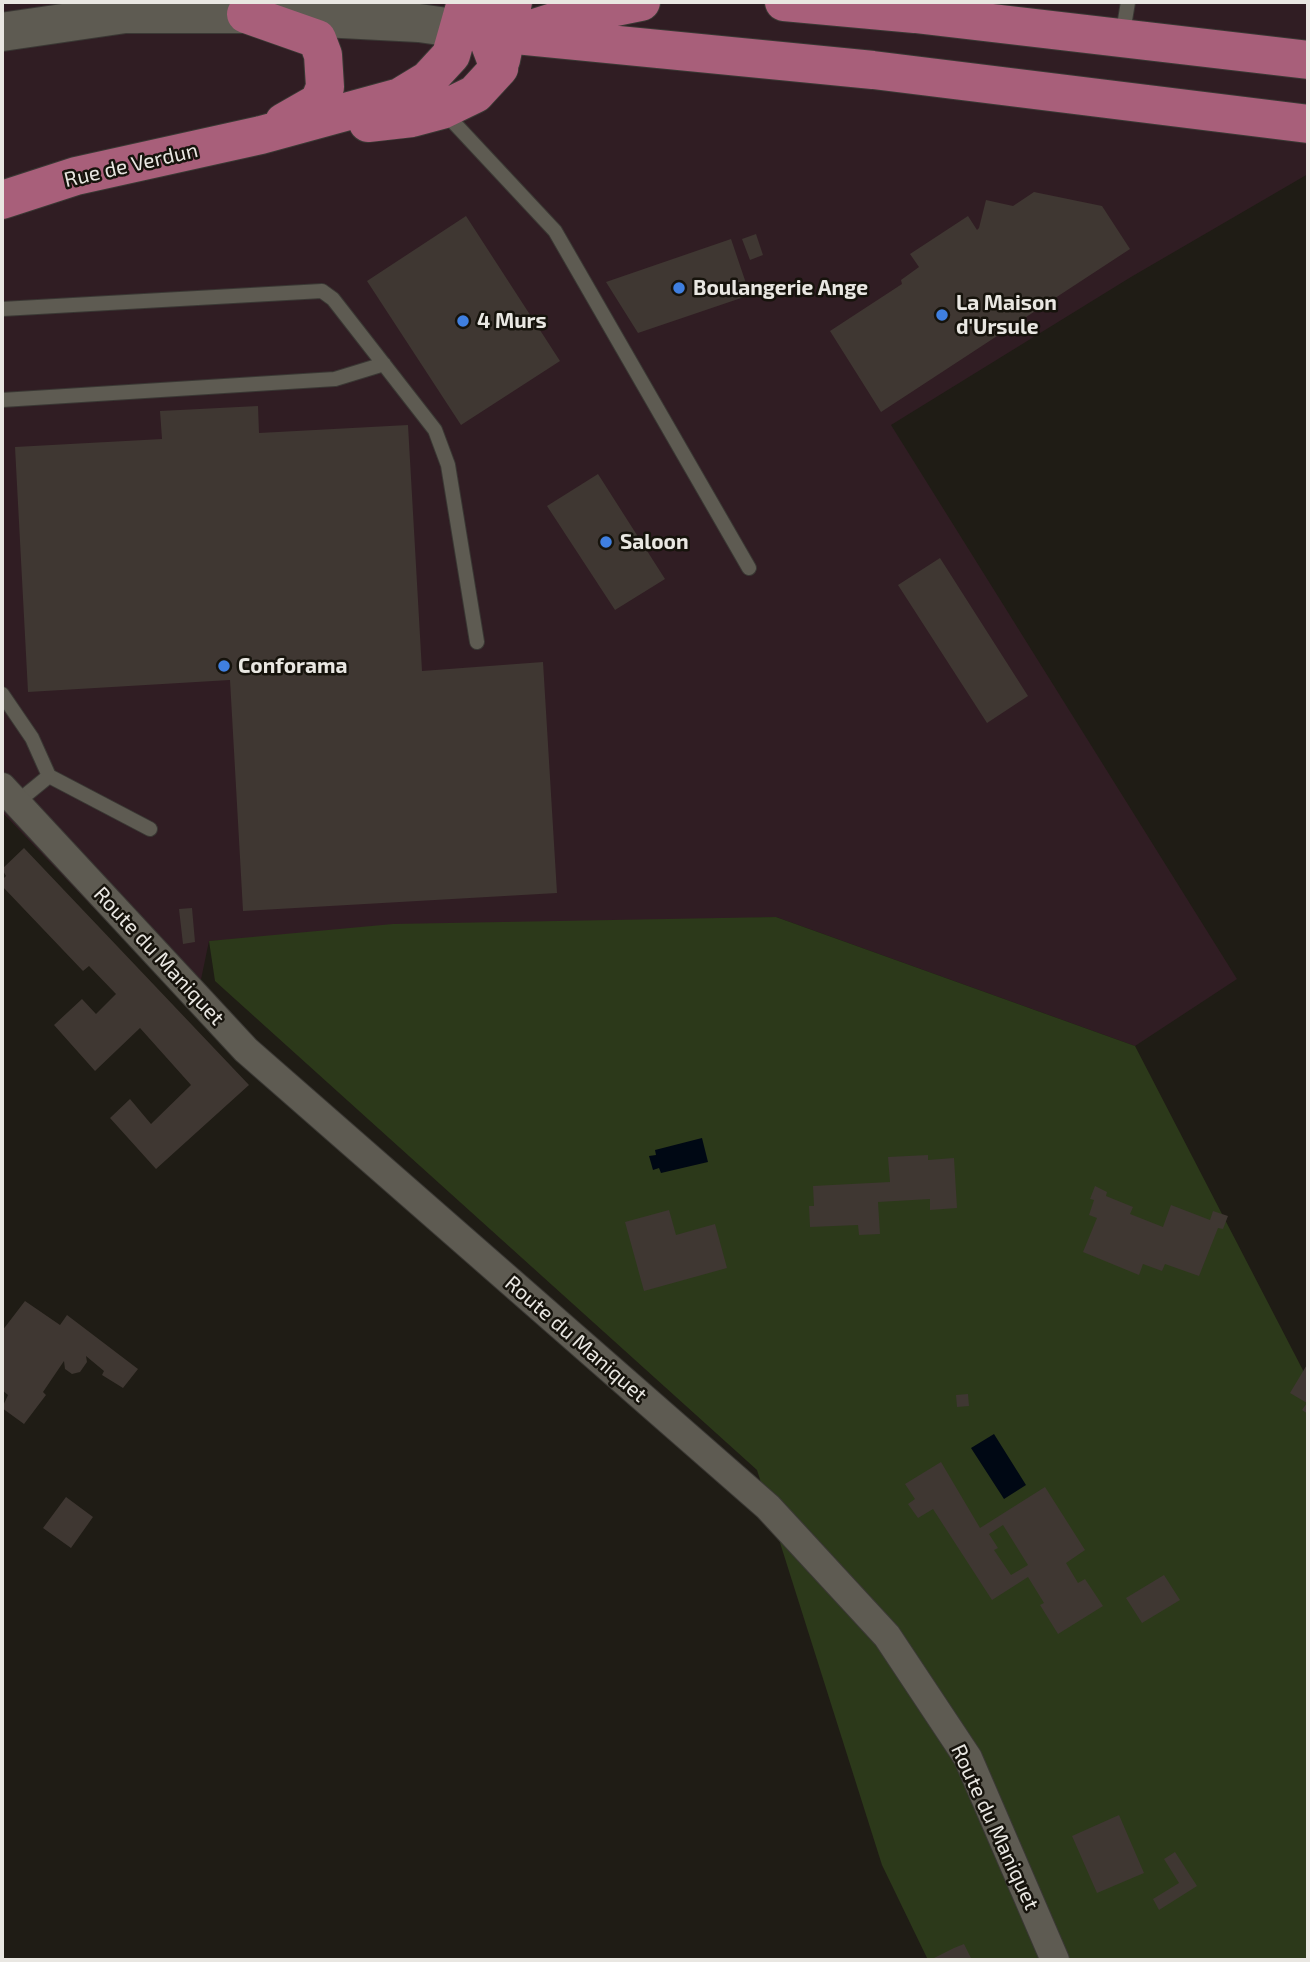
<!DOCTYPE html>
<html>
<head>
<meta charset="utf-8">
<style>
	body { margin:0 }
	#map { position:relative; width:1310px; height:1962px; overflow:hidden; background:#1f1c15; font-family:"Exo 2",sans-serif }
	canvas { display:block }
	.frame { position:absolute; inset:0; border:4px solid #e9e7e2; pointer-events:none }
</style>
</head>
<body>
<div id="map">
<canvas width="1310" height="1962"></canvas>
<div class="frame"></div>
</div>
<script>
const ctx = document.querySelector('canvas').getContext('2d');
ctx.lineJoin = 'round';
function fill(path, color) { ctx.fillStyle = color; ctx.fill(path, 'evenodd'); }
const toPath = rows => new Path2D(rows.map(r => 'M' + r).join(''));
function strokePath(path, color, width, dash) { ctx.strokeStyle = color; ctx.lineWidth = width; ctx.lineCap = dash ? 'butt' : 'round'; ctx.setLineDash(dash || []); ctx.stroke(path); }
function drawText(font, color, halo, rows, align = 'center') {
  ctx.font = font + ' "Exo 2",sans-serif'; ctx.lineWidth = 5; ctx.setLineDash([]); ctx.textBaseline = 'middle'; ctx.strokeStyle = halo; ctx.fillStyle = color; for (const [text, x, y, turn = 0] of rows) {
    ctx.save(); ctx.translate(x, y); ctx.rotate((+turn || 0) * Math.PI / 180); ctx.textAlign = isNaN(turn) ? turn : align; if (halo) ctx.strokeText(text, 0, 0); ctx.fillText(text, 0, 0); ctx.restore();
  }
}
fill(toPath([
	[2,2,1308,2,1308,174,1131,277,891,425,1237,979,1135,1046,776,917,209,941,194,1013,2,812]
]), '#301d23');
fill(toPath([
	[776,917,1135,1046,1308,1380,1308,1960,928,1960,882,1865,757,1470,215,981,209,941,393,924]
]), '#2c391a');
fill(toPath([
	[702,1138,708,1162,661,1173,659,1168,653,1170,649,1156,656,1155,655,1150],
	[994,1434,1026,1485,1004,1499,971,1448]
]), '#000814');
fill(toPath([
	[1034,192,1102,206,1130,249,881,412,830,331,902,284,901,280,919,267,910,254,968,216,977,230,979,228,986,200,1013,206],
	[466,216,560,361,461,425,367,281],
	[756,234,763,255,750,260,742,239],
	[731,239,750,295,638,333,606,282],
	[258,406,259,433,408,425,422,671,543,662,557,893,243,911,230,680,28,692,15,447,162,439,160,411],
	[598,474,665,579,615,610,547,506],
	[940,558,1028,696,987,723,898,585],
	[24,848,249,1085,156,1169,110,1118,130,1099,151,1124,191,1085,140,1028,95,1071,54,1025,82,999,96,1014,116,994,89,966,83,971,2,886,2,880,6,876,2,869],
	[192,908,195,942,183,944,179,909],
	[928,1155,928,1160,954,1158,957,1208,930,1210,930,1199,878,1202,880,1234,859,1235,858,1225,810,1227,809,1206,814,1206,813,1186,890,1182,888,1157],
	[1095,1186,1107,1192,1106,1196,1133,1207,1130,1214,1163,1227,1171,1205,1210,1220,1213,1211,1228,1216,1223,1229,1218,1228,1199,1276,1165,1264,1162,1271,1143,1264,1139,1275,1083,1252,1097,1218,1089,1215,1094,1200,1090,1199],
	[669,1210,676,1235,715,1224,727,1268,644,1291,625,1222],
	[25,1301,60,1325,67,1315,138,1369,123,1388,102,1375,104,1371,86,1356,87,1362,80,1372,72,1374,65,1369,64,1361,43,1392,46,1395,24,1424,2,1408,8,1395,2,1390,2,1331],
	[1308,1363,1308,1414,1302,1410,1307,1403,1290,1393],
	[968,1394,969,1406,957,1407,956,1395],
	[941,1462,980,1528,1045,1487,1085,1550,1066,1563,1078,1583,1085,1579,1103,1606,1058,1634,1040,1605,1044,1603,1028,1577,992,1600,933,1509,918,1518,908,1504,915,1499,905,1484],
	[1003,1525,1028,1565,1011,1575,994,1550,998,1548,989,1534],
	[66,1497,93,1517,71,1548,43,1528],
	[1164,1575,1180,1600,1142,1623,1126,1598],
	[1119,1815,1144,1873,1097,1893,1072,1836],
	[1175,1852,1197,1886,1159,1910,1153,1899,1179,1883,1164,1859],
	[964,1944,972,1960,930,1960,954,1948]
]), '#3f3732');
const lane = toPath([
	[1122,38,1128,2],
	[443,111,555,231,749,568],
	[2,309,322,291,333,299,435,430,448,465,477,642],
	[2,400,335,379,384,364],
	[2,694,32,738,49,776,16,803],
	[49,776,150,829]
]);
const street = toPath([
	[2,787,246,1050,768,1507,887,1636,968,1758,1055,1960]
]);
const secondary = toPath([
	[2,32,125,14,246,14,419,23,475,31]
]);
const primary = toPath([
	[784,2,915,14,1308,60],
	[246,14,317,39,323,55,325,87,319,102,284,122],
	[528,30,572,16,641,2],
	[475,31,873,70,1308,124],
	[501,60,513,2],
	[368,123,412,118,442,110,475,94,499,68,477,10],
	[2,200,76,176,261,135,400,97,428,80,451,55,466,2]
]);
strokePath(lane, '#3a3834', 16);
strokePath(street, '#3a3834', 30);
strokePath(secondary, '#3a3834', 40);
strokePath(primary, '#3a3834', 40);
strokePath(lane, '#5e5b52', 14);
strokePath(street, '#5e5b52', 28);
strokePath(secondary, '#5e5b52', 38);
strokePath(primary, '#a85f7a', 38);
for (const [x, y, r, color] of [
	[679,288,7,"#3f7fe0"],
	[942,315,7,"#3f7fe0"],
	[463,321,7,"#3f7fe0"],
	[606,542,7,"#3f7fe0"],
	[224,666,7,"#3f7fe0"]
]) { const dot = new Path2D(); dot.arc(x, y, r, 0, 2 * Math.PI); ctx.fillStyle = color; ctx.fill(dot); strokePath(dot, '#16130c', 2.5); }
drawText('21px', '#e9e7e2', '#16130c', [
	["Rue de Verdun",131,165,-13],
	["Route du Maniquet",159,956,47],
	["Route du Maniquet",576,1339,41],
	["Route du Maniquet",995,1827,65]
]);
drawText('bold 21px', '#e9e7e2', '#16130c', [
	["Boulangerie Ange",693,288],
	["La Maison",956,303],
	["d'Ursule",956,327],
	["4 Murs",477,321],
	["Saloon",620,542],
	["Conforama",238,666]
], 'left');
</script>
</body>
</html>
